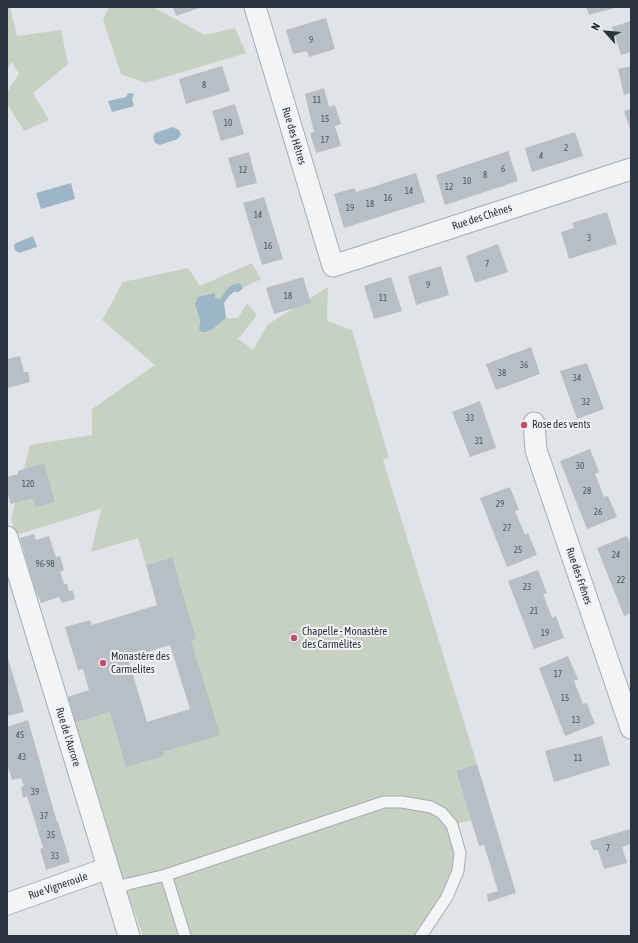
<!DOCTYPE html>
<html>
<head>
<meta charset="utf-8">
<style>
	body { margin:0 }
	#map { position:relative; width:638px; height:943px; overflow:hidden; background:#e0e4e8; font-family:"Asap Condensed",sans-serif }
	canvas { display:block }
	.frame { position:absolute; inset:0; border:8px solid #29343e; pointer-events:none }
	.north { position:absolute; left:586px; top:12px; width:40px; height:40px; -webkit-text-stroke:3px #eff3f5; paint-order:stroke; rotate:297deg; font-size:11px; font-weight:700; line-height:16px; text-align:center; color:#29343e }
	.north::after { content:''; display:block; margin:auto; width:14px; height:18px; background:#29343e; clip-path:polygon(50% 0,100% 100%,50% 72%,0 100%) }
</style>
</head>
<body>
<div id="map">
<canvas width="638" height="943"></canvas>
<div class="frame"></div>
<div class="north">N</div>
</div>
<script>
const ctx = document.querySelector('canvas').getContext('2d');
ctx.lineJoin = 'round';
function fill(path, color) { ctx.fillStyle = color; ctx.fill(path, 'evenodd'); }
const toPath = rows => new Path2D(rows.map(r => 'M' + r).join(''));
function strokePath(path, color, width, dash) { ctx.strokeStyle = color; ctx.lineWidth = width; ctx.lineCap = dash ? 'butt' : 'round'; ctx.setLineDash(dash || []); ctx.stroke(path); }
function drawText(font, color, halo, rows, align = 'center') {
  ctx.font = font + ' "Asap Condensed",sans-serif'; ctx.lineWidth = 4; ctx.setLineDash([]); ctx.textBaseline = 'middle'; ctx.strokeStyle = halo; ctx.fillStyle = color; for (const [text, x, y, turn = 0] of rows) {
    ctx.save(); ctx.translate(x, y); ctx.rotate((+turn || 0) * Math.PI / 180); ctx.textAlign = isNaN(turn) ? turn : align; if (halo) ctx.strokeText(text, 0, 0); ctx.fillText(text, 0, 0); ctx.restore();
  }
}
fill(toPath([
	[7,7,10,7,17,36,61,30,68,64,33,93,49,120,24,131,7,104,7,92,19,74,12,62,7,69],
	[109,7,153,7,205,35,235,28,246,53,146,83,121,74,103,20],
	[252,263,261,279,243,288,240,283,224,294,220,299,215,298,214,293,196,304,200,320,199,329,213,329,226,318,238,318,247,303,257,315,238,339,253,350,268,324,328,287,327,321,352,330,389,458,383,460,477,764,456,771,471,820,452,825,458,871,421,936,143,936,120,872,75,723,110,712,163,752,219,735,191,640,171,557,146,565,138,538,91,552,101,509,16,535,11,519,30,445,92,435,92,409,155,365,102,320,123,282,188,268,200,286]
]), '#c7d1c1');
fill(toPath([
	[128,93,134,94,132,99,134,106,112,112,108,101,126,97],
	[173,127,179,130,181,134,178,139,160,145,155,143,153,137,155,133],
	[71,183,75,199,41,209,36,193],
	[33,236,37,247,19,253,15,250,14,245,16,243],
	[240,283,243,288,239,292,234,292,230,295,224,303,226,318,213,329,205,332,201,332,199,329,200,320,195,304,198,297,215,293,215,298,220,299,227,289,234,284]
]), '#9db6c6');
fill(toPath([
	[173,7,202,7,176,16],
	[586,7,618,7,589,15],
	[326,18,335,49,309,57,307,51,293,54,286,30],
	[631,21,631,52,621,55,612,27],
	[222,66,230,91,186,104,179,79],
	[631,66,631,93,624,95,618,69],
	[324,88,329,107,335,105,341,124,335,126,341,146,316,153,310,133,314,132,305,94],
	[235,104,244,134,221,141,212,111],
	[631,109,631,132,624,111],
	[575,132,583,156,532,172,525,148],
	[508,151,518,181,445,205,436,175],
	[249,152,257,183,237,188,228,158],
	[416,173,425,202,344,228,334,194,354,188,356,192],
	[264,197,283,259,262,265,243,203],
	[607,212,617,244,569,259,561,232,574,228,572,223],
	[498,244,508,272,475,283,466,256],
	[441,266,449,295,416,305,408,276],
	[303,277,311,303,274,314,266,288],
	[391,277,402,311,374,319,364,286],
	[531,347,540,374,496,390,486,364],
	[20,356,24,372,28,372,30,382,7,388,7,359],
	[587,363,604,409,577,419,560,371],
	[480,401,496,448,470,457,452,412],
	[590,449,599,472,595,474,604,497,608,496,617,517,587,529,560,461],
	[44,463,55,502,36,507,33,498,11,504,7,492,7,477,18,474,18,471],
	[510,487,519,510,515,511,525,535,528,533,537,555,507,567,480,498],
	[34,534,36,540,49,536,56,557,60,556,64,570,60,572,64,584,67,584,69,591,73,591,75,599,62,603,59,597,41,603,34,587,20,538],
	[627,536,631,545,631,613,624,616,597,548],
	[172,557,196,639,191,640,220,735,163,752,164,756,126,767,110,712,75,723,68,697,89,690,83,669,78,670,65,627,90,620,92,625,157,605,146,565],
	[170,645,190,709,147,722,128,658],
	[538,570,547,593,543,594,552,618,556,616,564,638,534,649,508,581],
	[295,630,299,643,292,645,288,632],
	[7,655,24,712,7,716],
	[568,656,578,679,574,681,583,704,587,703,595,724,565,736,539,668],
	[28,720,57,822,58,822,70,862,46,870,40,849,43,848,37,828,27,796,23,798,21,787,24,786,21,778,12,780,7,764,7,727],
	[602,736,610,765,554,782,545,751],
	[477,764,516,893,488,902,487,894,498,891,484,845,479,846,456,771],
	[630,829,631,844,622,847,627,863,604,869,598,850,593,850,590,841]
]), '#b7bec4');
const service = toPath([
	[166,875,384,802,402,802,431,807,442,813,452,825,460,853,458,871,447,897,421,936],
	[115,889,128,884,166,875,185,936]
]);
const minor = toPath([
	[255,7,333,266,631,169],
	[534,423,536,450,631,728],
	[7,537,129,936],
	[7,904,108,868]
]);
strokePath(service, '#a5acb2', 13);
strokePath(minor, '#a5acb2', 23);
strokePath(service, '#f2f4f6', 11);
strokePath(minor, '#f2f4f6', 21);
for (const [x, y, r, color] of [
	[524,425,4,"#c64c6e"],
	[294,638,4,"#c64c6e"],
	[103,663,4,"#c64c6e"]
]) { const dot = new Path2D(); dot.arc(x, y, r, 0, 2 * Math.PI); ctx.fillStyle = color; ctx.fill(dot); strokePath(dot, '#eff3f5', 1.5); }
drawText('9px', '#4c5660', null, [
	["9",311,40],
	["8",204,85],
	["11",317,100],
	["15",325,119],
	["10",228,123],
	["17",325,140],
	["2",566,148],
	["4",541,156],
	["6",503,169],
	["12",243,170],
	["8",485,175],
	["10",467,181],
	["12",449,187],
	["14",409,191],
	["16",388,198],
	["18",370,204],
	["19",350,208],
	["14",258,215],
	["3",589,238],
	["16",268,246],
	["7",487,264],
	["9",428,285],
	["18",288,296],
	["11",383,298],
	["36",524,365],
	["38",502,373],
	["34",577,378],
	["32",586,402],
	["33",470,418],
	["31",479,441],
	["30",580,466],
	["120",28,484],
	["28",587,491],
	["29",500,504],
	["26",598,512],
	["27",507,528],
	["25",518,550],
	["24",616,555],
	["96-98",45,564],
	["22",621,580],
	["23",527,587],
	["21",534,611],
	["19",545,633],
	["17",558,674],
	["15",565,698],
	["13",576,720],
	["45",20,735],
	["43",22,757],
	["11",578,758],
	["39",35,792],
	["37",44,816],
	["35",51,835],
	["7",608,848],
	["33",55,856]
]);
drawText('11px', '#29343e', '#eff3f5', [
	["Rue des Hêtres",294,136,73],
	["Rue des Chênes",482,217,-18],
	["Rue des Frênes",579,576,71],
	["Rue de l'Aurore",68,737,73],
	["Rue Vigneroule",58,886,-19]
]);
drawText('11px', '#29343e', '#eff3f5', [
	["Rose des vents",532,425],
	["Chapelle - Monastère",302,632],
	["des Carmélites",302,645],
	["Monastère des",111,657],
	["Carmelites",111,670]
], 'left');
</script>
</body>
</html>
